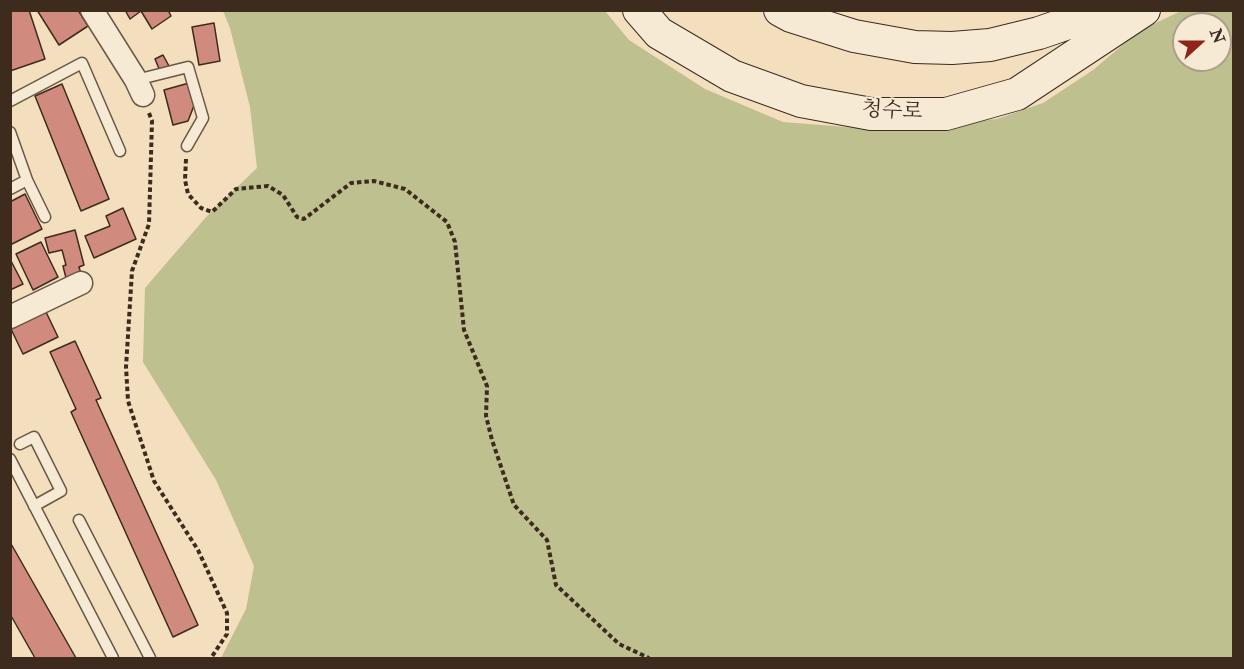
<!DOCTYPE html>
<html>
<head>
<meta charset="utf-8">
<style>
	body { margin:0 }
	#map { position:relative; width:1244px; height:669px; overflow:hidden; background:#f3debe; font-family:"IM FELL Double Pica",serif }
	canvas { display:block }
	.frame { position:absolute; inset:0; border:12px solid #3d2b1e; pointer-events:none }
	.north { position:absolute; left:1172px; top:12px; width:60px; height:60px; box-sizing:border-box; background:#f7ead5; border:2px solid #ad9e8c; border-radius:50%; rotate:69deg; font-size:16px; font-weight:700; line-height:24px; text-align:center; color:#3d2b1e }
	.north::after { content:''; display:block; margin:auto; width:21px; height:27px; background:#8f2418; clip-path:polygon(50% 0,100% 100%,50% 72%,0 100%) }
</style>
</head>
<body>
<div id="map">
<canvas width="1244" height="669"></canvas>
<div class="frame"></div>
<div class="north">N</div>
</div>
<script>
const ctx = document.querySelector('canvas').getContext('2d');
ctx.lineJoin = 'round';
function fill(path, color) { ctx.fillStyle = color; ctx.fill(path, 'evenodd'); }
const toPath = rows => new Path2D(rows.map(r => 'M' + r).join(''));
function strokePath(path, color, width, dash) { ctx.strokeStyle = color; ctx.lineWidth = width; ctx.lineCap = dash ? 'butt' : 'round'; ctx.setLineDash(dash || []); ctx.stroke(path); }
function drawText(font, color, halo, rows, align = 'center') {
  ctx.font = font + ' "IM FELL Double Pica","Noto Serif KR",serif'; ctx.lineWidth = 4.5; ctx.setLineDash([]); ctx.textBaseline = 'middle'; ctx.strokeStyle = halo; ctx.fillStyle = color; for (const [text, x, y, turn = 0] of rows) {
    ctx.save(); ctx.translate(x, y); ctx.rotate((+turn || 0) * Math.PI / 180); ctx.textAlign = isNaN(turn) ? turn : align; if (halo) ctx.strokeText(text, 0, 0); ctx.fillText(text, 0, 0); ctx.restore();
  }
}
fill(toPath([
	[223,11,605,11,629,40,705,89,783,122,885,130,997,119,1043,103,1093,70,1139,31,1181,11,1233,11,1233,658,221,658,246,609,254,566,216,480,143,362,145,288,207,216,257,168,250,107,230,28],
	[1184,24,1220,24,1220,60,1184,60]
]), '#bec08f');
const building = toPath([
	[10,10,29,10,45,59,10,71,10,10],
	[37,10,78,10,88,26,59,45,37,10],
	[125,10,168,10,171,16,152,29,141,11,130,19,125,10],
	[214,23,220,61,199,65,192,27,214,23],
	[163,55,169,66,160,71,155,59,163,55],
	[189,83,195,103,188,121,173,125,164,90,189,83],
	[62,84,109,199,81,211,35,96,62,84],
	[25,194,42,229,10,245,10,202,25,194],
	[123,208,136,239,94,258,85,236,110,226,106,216,123,208],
	[75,230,84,265,79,267,81,274,66,278,63,266,66,265,62,250,49,253,45,238,75,230],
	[41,242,58,277,33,290,16,254,41,242],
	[10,259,23,284,10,290,10,259],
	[46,312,58,337,23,354,11,329,46,312],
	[75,341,101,398,96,400,198,625,173,637,71,412,76,409,50,352,75,341],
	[10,542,76,658,35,658,10,614,10,542]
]);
fill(building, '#d18b7e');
strokePath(building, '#3d2b1e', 1.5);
const service = toPath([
	[136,80,188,67,203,118,187,146],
	[10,101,82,63,120,151],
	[10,132,27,180],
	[10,189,27,180,45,217],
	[20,444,34,437,61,491,34,506],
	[10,459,113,658],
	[79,520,150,658]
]);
const minor = toPath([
	[92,10,136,80,143,95],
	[10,317,81,283]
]);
const secondary = toPath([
	[639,10,659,33,732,76,801,101,871,114,946,114,1017,94,1144,10],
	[780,10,791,16,854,36,915,47,952,48,990,45,1039,33,1106,10]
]);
strokePath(service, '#6a5846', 13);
strokePath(minor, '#6a5846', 25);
strokePath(secondary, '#3d2b1e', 34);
strokePath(toPath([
	[149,113,152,121,149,224,132,271,126,367,128,401,154,481,198,550,227,613,227,634,211,658],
	[186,159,185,180,188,194,201,208,212,212,236,189,268,186,283,195,297,217,304,219,351,183,374,181,405,189,447,222,455,242,464,330,487,386,486,416,492,440,514,505,547,540,556,585,619,644,649,658]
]), '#3d2b1e', 4, [4.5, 3]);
strokePath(service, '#f7ead5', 10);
strokePath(minor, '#f7ead5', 22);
strokePath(secondary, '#f7ead5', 32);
drawText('21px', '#3d2b1e', '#f7ead5', [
	["청수로",892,112,3]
]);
</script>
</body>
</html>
